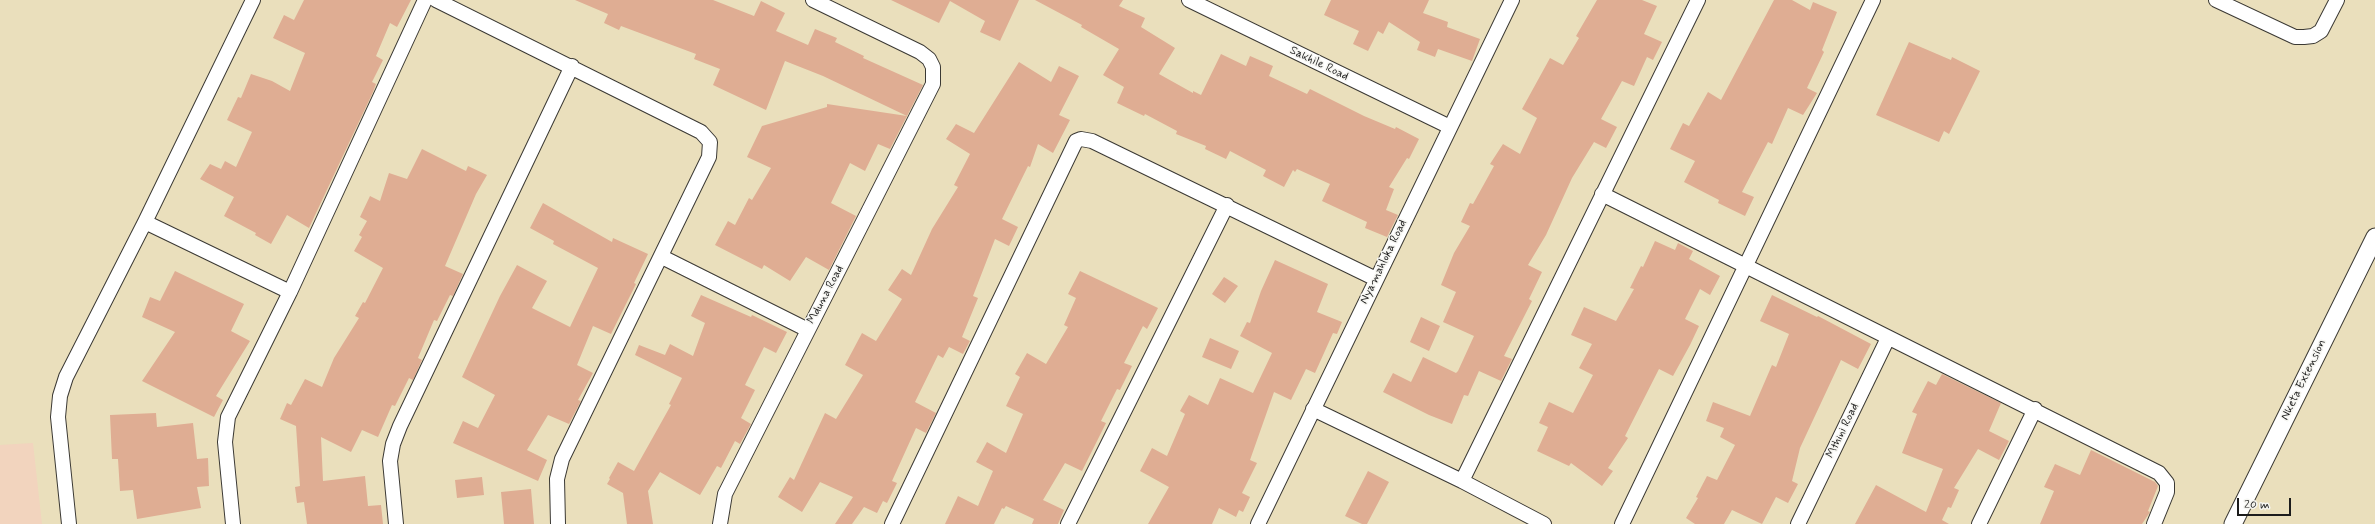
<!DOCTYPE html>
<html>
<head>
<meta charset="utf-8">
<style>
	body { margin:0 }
	#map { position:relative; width:2375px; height:524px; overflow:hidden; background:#eadfbc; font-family:Mynerve,sans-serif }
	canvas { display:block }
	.scale { position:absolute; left:2237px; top:498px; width:54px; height:18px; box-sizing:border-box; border:2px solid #1c1c1c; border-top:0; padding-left:5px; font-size:12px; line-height:14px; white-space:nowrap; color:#1c1c1c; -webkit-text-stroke:3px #f6f6f2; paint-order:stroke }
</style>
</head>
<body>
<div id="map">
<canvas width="2375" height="524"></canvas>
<div class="scale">20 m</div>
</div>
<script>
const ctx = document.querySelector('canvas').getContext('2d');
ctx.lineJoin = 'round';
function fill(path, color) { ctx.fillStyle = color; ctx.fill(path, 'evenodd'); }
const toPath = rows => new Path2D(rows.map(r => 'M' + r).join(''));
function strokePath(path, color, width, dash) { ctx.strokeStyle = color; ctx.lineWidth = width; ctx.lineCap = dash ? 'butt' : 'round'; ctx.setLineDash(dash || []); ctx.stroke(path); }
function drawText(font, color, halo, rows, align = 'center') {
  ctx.font = font + ' Mynerve,sans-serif'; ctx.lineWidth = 3; ctx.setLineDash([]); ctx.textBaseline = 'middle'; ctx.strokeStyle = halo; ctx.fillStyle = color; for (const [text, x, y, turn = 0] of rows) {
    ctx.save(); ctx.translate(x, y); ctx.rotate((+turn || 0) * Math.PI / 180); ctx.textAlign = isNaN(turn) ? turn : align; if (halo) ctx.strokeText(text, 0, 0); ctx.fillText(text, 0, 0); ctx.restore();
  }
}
fill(toPath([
	[33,443,42,524,0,524,0,445]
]), '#f2d4be');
fill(toPath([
	[304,0,411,0,397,27,390,23,376,56,383,60,372,82,376,84,373,92,309,228,287,215,271,244,255,235,256,233,224,216,234,197,200,179,210,164,221,169,225,161,236,167,252,132,227,120,238,97,241,98,251,74,272,81,290,91,305,53,273,38,284,15,294,20],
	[575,0,713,0,754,16,761,1,785,13,776,31,808,45,815,29,837,38,835,42,864,56,863,58,923,85,907,116,823,76,785,61,766,110,713,85,720,69,694,59,696,54,621,26,619,30,604,23,608,14],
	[891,0,1019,0,1000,41,980,32,985,21,950,1,939,23],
	[1035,0,1123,0,1119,6,1145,18,1141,27,1175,48,1159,74,1193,93,1193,91,1201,95,1221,54,1246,66,1250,56,1273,66,1269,76,1307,94,1310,89,1364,116,1395,129,1396,127,1419,139,1409,159,1407,158,1389,187,1394,189,1386,210,1398,215,1387,237,1365,228,1367,222,1322,201,1330,184,1297,169,1295,172,1293,170,1284,187,1263,176,1266,170,1230,151,1226,159,1205,149,1206,146,1176,134,1177,131,1145,114,1144,116,1117,103,1124,87,1103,75,1119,49,1081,27,1082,25],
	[1331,0,1429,0,1423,13,1448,22,1447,27,1480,39,1472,61,1438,49,1435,57,1417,50,1420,42,1389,22,1383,34,1378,31,1368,51,1353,44,1359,31,1324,15],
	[1597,0,1642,0,1657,6,1644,34,1662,42,1653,60,1647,57,1634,86,1622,81,1601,119,1617,127,1606,148,1594,142,1572,178,1546,235,1528,265,1542,272,1529,299,1532,301,1504,356,1512,359,1501,381,1479,371,1468,396,1464,395,1452,424,1429,415,1383,392,1393,373,1411,382,1423,357,1456,373,1458,371,1474,336,1443,322,1456,292,1441,285,1454,253,1470,226,1461,222,1470,203,1473,204,1494,166,1490,164,1503,144,1520,154,1537,118,1522,109,1550,58,1563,65,1579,38,1576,36],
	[1774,0,1792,0,1810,10,1813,2,1837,12,1822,50,1824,52,1807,88,1817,93,1803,115,1788,108,1772,144,1768,142,1742,192,1754,197,1745,216,1718,203,1719,200,1684,182,1695,161,1670,149,1683,123,1689,126,1708,92,1721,100],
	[1909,42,1951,60,1952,57,1980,71,1949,134,1944,131,1939,142,1876,115],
	[1019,62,1051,82,1059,66,1079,76,1059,115,1070,120,1053,153,1038,144,1030,167,1028,166,1002,219,1018,227,1009,246,995,239,973,296,978,298,962,337,970,341,963,354,949,347,943,358,938,355,915,402,936,413,926,433,916,428,892,481,897,483,887,503,883,501,877,513,864,507,852,524,835,524,853,497,820,482,802,512,778,497,790,477,794,480,825,413,836,419,863,375,845,365,862,333,876,341,902,299,888,290,902,269,911,275,932,229,958,187,954,185,970,154,946,139,956,124,974,133],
	[827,104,907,116,890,149,878,144,865,171,850,163,831,203,856,216,829,270,806,257,790,281,764,265,762,269,715,245,728,221,735,225,749,198,752,200,771,168,747,157,762,126,827,107],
	[422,149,466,171,468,166,487,175,476,194,445,266,463,274,453,296,450,295,437,321,434,320,418,358,422,360,413,380,409,378,395,406,392,405,378,437,362,430,351,452,321,437,323,481,365,476,368,506,381,505,383,524,307,524,304,502,297,503,295,487,300,486,296,426,280,419,287,403,291,405,305,379,322,387,334,358,359,318,355,316,363,302,365,303,383,268,354,251,362,237,359,235,367,221,360,217,370,196,380,201,389,173,407,179],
	[543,203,612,242,613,238,648,254,634,283,636,284,611,334,593,326,577,365,593,373,578,400,581,401,569,424,548,415,527,450,547,460,538,481,453,443,463,421,478,428,495,395,462,377,500,296,517,265,547,281,532,308,570,327,598,268,553,244,554,241,530,228],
	[1655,241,1675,250,1678,243,1693,251,1689,259,1720,276,1710,295,1700,289,1685,319,1699,326,1690,345,1673,376,1659,369,1625,436,1628,438,1608,468,1613,471,1602,486,1571,463,1569,466,1537,451,1548,427,1539,423,1549,402,1573,413,1593,375,1579,368,1592,344,1571,335,1584,307,1616,321,1634,289,1630,288,1641,266,1643,267],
	[1275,260,1328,284,1317,312,1342,322,1337,334,1333,333,1315,373,1306,369,1291,400,1274,392,1250,460,1257,463,1242,493,1250,497,1243,512,1239,510,1236,517,1219,508,1212,524,1148,524,1169,487,1140,471,1152,448,1167,456,1185,414,1180,411,1189,395,1208,405,1220,378,1253,393,1272,353,1240,336,1247,322,1250,323,1261,291],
	[175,271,244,304,231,331,250,341,216,396,223,400,214,417,142,381,175,332,142,317,150,297,160,301],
	[1080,271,1158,308,1147,329,1143,326,1124,363,1132,366,1120,390,1117,389,1101,421,1106,423,1082,471,1065,463,1043,500,1064,510,1058,524,1032,524,1034,519,1006,506,1004,509,1002,508,994,524,945,524,958,496,978,506,993,471,976,462,987,442,1006,453,1023,414,1006,406,1020,377,1015,374,1027,353,1046,364,1068,327,1064,325,1076,298,1068,294],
	[1224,277,1238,286,1225,303,1212,294],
	[701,295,751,317,752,315,787,332,776,353,764,347,745,385,755,390,741,418,751,424,740,444,735,441,721,468,717,466,700,495,660,472,648,491,653,524,627,524,623,493,607,484,610,479,609,478,618,462,634,471,671,405,669,404,682,378,635,355,639,345,665,355,670,344,693,356,705,323,691,316],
	[1772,295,1817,317,1818,316,1871,344,1858,369,1841,360,1800,448,1792,481,1798,484,1788,503,1776,497,1762,524,1732,510,1724,524,1695,524,1686,518,1698,498,1696,497,1707,476,1717,480,1735,445,1720,437,1724,428,1706,421,1713,402,1750,416,1772,365,1776,367,1789,334,1760,321],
	[1421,317,1440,326,1429,351,1410,342],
	[1210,338,1239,351,1231,369,1202,357],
	[1942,374,2001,403,1989,431,2009,441,1999,460,1978,449,1954,488,1959,490,1951,508,1948,507,1942,520,1949,524,1855,524,1876,485,1926,512,1943,469,1902,453,1917,414,1912,412,1928,381,1936,385],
	[156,413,157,427,193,423,197,459,208,458,209,486,197,487,201,508,137,519,133,490,120,491,118,459,112,459,110,415],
	[2091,450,2155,482,2158,486,2148,511,2150,512,2142,524,2040,524,2054,491,2044,487,2055,464,2080,475],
	[1368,471,1389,482,1367,524,1362,524,1345,516],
	[482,477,484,495,457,498,455,480],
	[531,489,534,524,504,524,501,492]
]), '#dfad93');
const minor = toPath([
	[436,0,701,132,710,142,709,157,562,459,557,479,558,524],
	[1189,0,1450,127],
	[2216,0,2295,37,2304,37,2313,36,2321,31,2337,0],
	[1602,194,2159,473,2167,483,2167,492,2154,524],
	[145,222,290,292],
	[662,257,808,330],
	[1313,409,1462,481,1544,524],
	[1462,481,1698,0],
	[69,524,58,417,60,396,66,377,145,222,253,0],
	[233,524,225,442,228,417,290,292,425,0],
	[396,524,390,461,393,444,400,426,572,66],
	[720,524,725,494,933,84,933,67,929,59,920,52,813,0],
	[892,524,1076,141,1081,139,1092,141,1376,279],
	[1068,524,1227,205],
	[1258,524,1512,0],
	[1622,524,1873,0],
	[1798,524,1888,338],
	[1979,524,2035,409]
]);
const tertiary = toPath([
	[2233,524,2375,237]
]);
strokePath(minor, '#3b3934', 16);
strokePath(tertiary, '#3b3934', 19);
strokePath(minor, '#fff', 14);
strokePath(tertiary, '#fff', 17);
drawText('12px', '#1c1c1c', '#f6f6f2', [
	["Sakhile Road",1319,64,26],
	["Nyamahloka Road",1384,262,-64],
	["Mduna Road",826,295,-62],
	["Nketa Extension",2304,380,-64],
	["Mthini Road",1843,431,-64]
]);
</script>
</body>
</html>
